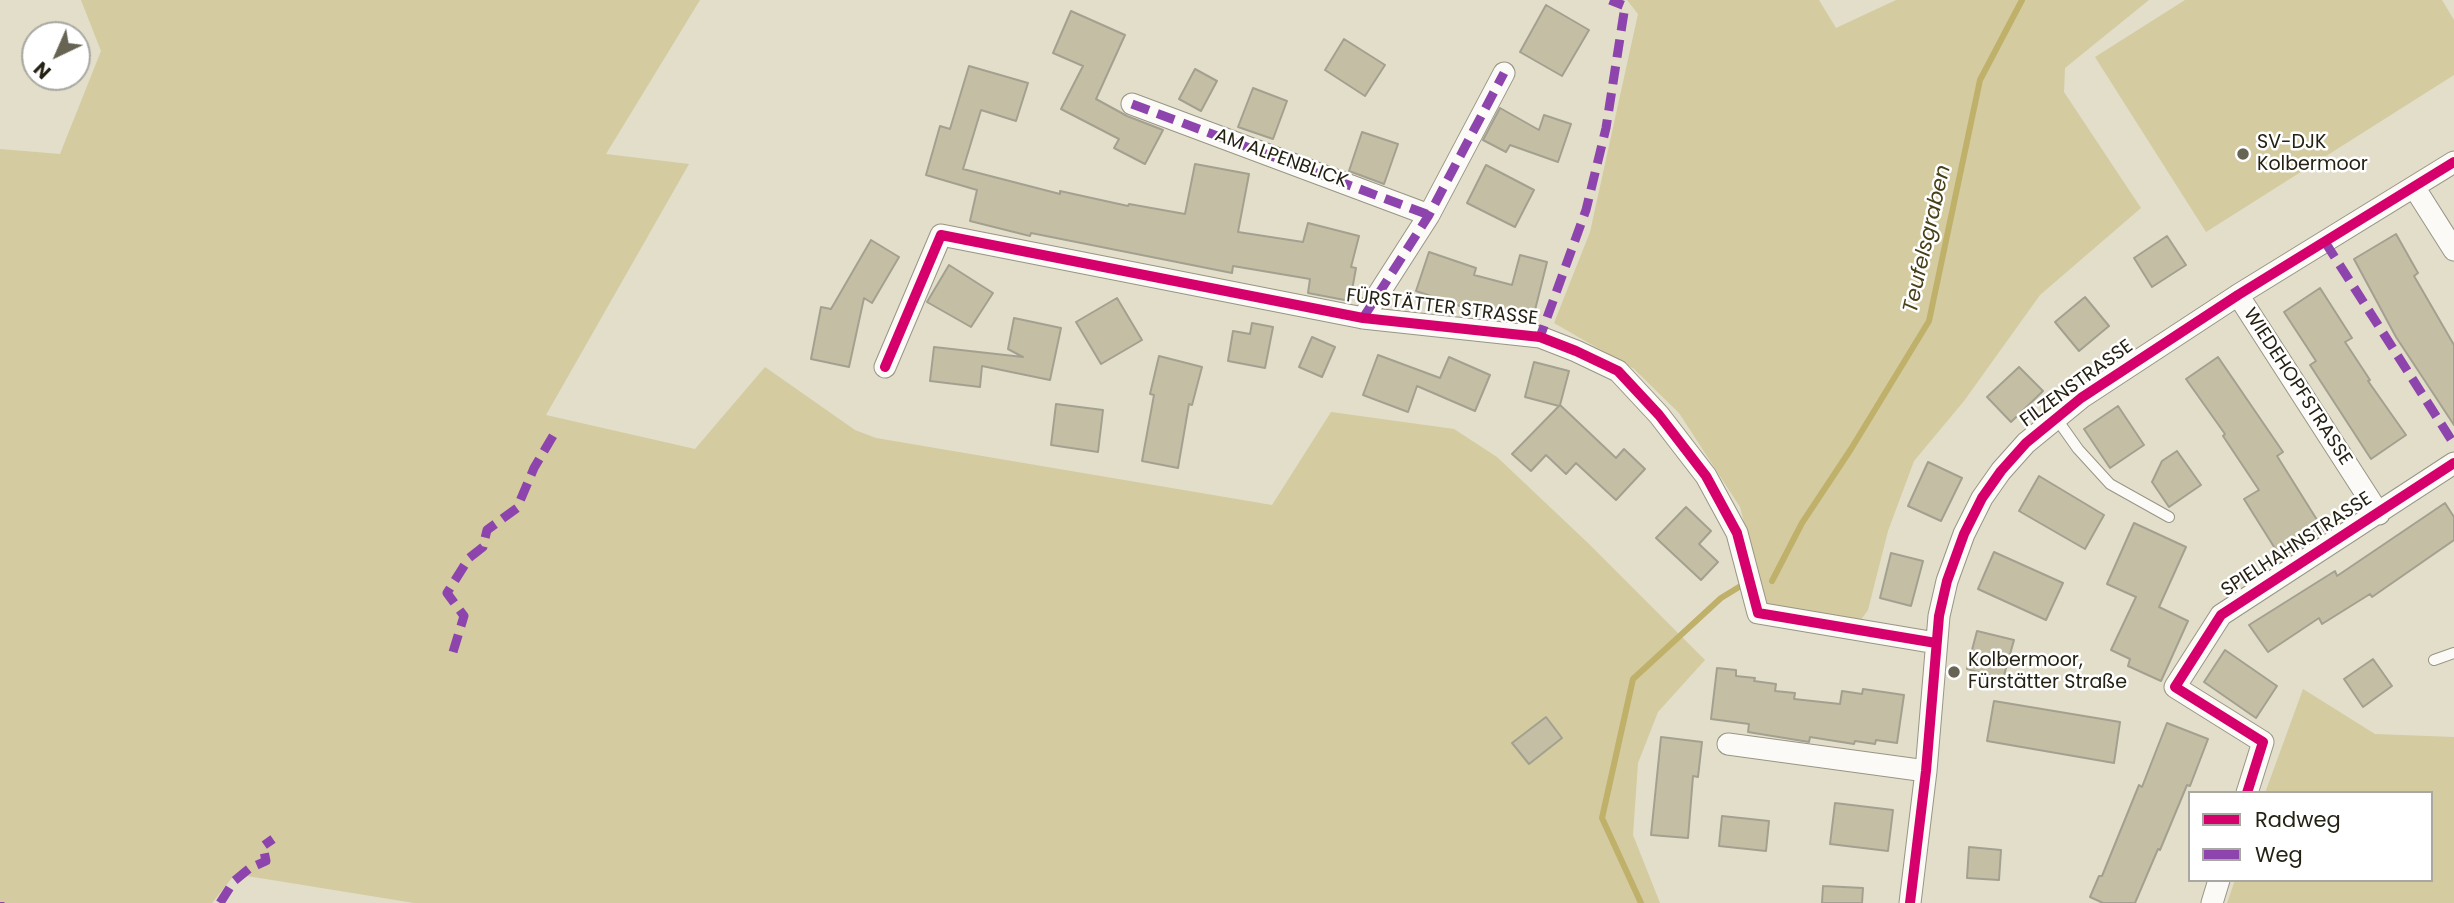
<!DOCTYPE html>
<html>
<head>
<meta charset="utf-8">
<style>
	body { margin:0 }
	#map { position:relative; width:2454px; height:903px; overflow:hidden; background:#e2deca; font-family:Poppins,sans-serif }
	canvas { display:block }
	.legend { position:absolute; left:2188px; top:791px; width:245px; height:91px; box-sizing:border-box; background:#fff; border:2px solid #a8a7a1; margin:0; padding:9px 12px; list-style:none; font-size:21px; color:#252214 }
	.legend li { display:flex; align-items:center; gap:14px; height:35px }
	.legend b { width:35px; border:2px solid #a8a7a1 }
	.north { position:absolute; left:21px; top:21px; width:70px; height:70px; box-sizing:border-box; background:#fff; border:2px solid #a8a7a1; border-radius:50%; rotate:224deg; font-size:19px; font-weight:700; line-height:28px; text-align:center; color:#252214 }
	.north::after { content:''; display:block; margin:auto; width:24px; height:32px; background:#676454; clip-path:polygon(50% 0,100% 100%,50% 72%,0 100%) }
</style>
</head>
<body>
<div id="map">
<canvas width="2454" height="903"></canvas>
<ul class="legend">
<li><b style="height:9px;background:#d6006c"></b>Radweg</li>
<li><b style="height:9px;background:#8e44ad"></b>Weg</li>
</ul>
<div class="north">N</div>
</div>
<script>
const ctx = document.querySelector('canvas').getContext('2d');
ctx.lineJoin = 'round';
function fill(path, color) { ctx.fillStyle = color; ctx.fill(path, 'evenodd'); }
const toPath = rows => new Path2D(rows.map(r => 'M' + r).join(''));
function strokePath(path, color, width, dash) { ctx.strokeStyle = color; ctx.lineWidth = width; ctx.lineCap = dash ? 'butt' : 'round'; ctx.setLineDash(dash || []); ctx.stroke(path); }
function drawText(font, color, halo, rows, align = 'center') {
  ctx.font = font + ' Poppins,sans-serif'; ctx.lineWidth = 5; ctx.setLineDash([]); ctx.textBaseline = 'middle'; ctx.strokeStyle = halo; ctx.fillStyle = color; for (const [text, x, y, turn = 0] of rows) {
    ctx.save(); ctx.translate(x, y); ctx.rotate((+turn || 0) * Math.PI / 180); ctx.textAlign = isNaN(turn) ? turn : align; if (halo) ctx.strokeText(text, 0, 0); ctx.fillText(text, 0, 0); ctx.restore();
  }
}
fill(toPath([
	[81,0,700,0,606,154,689,164,546,415,695,449,765,367,855,430,876,438,1272,505,1331,412,1454,429,1497,457,1589,544,1705,660,1658,712,1638,763,1633,835,1660,903,414,903,235,874,212,903,0,903,0,149,60,154,101,51],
	[1627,0,1819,0,1836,28,1896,0,2149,0,2065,68,2064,92,2141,208,2040,295,1964,401,1914,461,1888,531,1868,610,1860,621,1766,607,1740,507,1679,413,1634,369,1554,323,1590,232,1638,14],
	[2185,0,2442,0,2454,20,2454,75,2206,232,2095,57],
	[2303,689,2375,734,2454,737,2454,903,2227,903,2235,880,2431,880,2431,793,2265,793]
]), '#d4cba0');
strokePath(toPath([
	[1772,581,1802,523,1851,449,1929,321,1980,80,2022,0],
	[1641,903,1602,818,1633,679,1721,598,1739,587]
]), '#bfb06a', 6);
const building = toPath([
	[1546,5,1589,30,1562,76,1520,52,1546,5],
	[1071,11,1125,35,1096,99,1127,116,1163,130,1145,164,1114,148,1119,139,1061,109,1083,66,1053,53,1071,11],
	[1344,39,1385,65,1365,96,1325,70,1344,39],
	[969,66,1028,83,1016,121,981,110,963,169,1060,194,1060,191,1128,206,1129,204,1185,214,1195,164,1249,174,1238,232,1303,242,1308,223,1359,236,1351,267,1356,268,1350,301,1308,293,1310,279,1233,266,1232,273,1031,233,1030,236,970,221,977,190,926,175,940,126,950,129,969,66],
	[1195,69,1217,81,1201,111,1179,99,1195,69],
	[1253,88,1287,101,1273,139,1238,127,1253,88],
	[1500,108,1539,130,1544,115,1571,124,1558,162,1510,145,1506,152,1483,140,1500,108],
	[1362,132,1398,144,1384,184,1349,171,1362,132],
	[1486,165,1534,190,1515,227,1467,203,1486,165],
	[2396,234,2418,273,2414,276,2454,345,2454,425,2396,337,2354,259,2396,234],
	[2167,236,2186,265,2152,287,2134,258,2167,236],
	[871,240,899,257,872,303,864,298,849,367,811,359,821,307,831,309,871,240],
	[1429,252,1476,268,1474,275,1512,285,1520,255,1547,262,1532,322,1464,305,1463,307,1416,291,1429,252],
	[949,265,993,293,971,327,927,302,949,265],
	[2320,288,2352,338,2345,342,2370,380,2368,381,2406,435,2371,459,2310,365,2316,361,2284,312,2320,288],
	[2085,297,2109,326,2079,351,2055,322,2085,297],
	[1117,298,1142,340,1101,364,1076,322,1117,298],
	[1014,318,1061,328,1050,380,982,366,980,387,930,381,934,347,1023,357,1008,349,1014,318],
	[1252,323,1273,327,1265,368,1228,361,1233,331,1250,334,1252,323],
	[1312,337,1335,347,1322,377,1299,367,1312,337],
	[1378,355,1440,378,1449,357,1490,375,1475,411,1417,386,1408,412,1363,395,1378,355],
	[1159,356,1202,367,1192,405,1189,404,1178,468,1142,461,1154,395,1150,394,1159,356],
	[2218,357,2283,452,2277,456,2324,531,2281,558,2244,499,2259,490,2223,436,2225,434,2186,379,2218,357],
	[1534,362,1569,371,1560,405,1616,458,1624,449,1645,469,1616,500,1576,463,1566,474,1546,455,1531,471,1512,454,1559,406,1525,397,1534,362],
	[2019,367,2043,391,2011,422,1987,397,2019,367],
	[1056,404,1103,410,1098,452,1051,445,1056,404],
	[2118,406,2144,445,2110,468,2084,429,2118,406],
	[2177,451,2201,485,2169,507,2152,482,2162,461,2177,451],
	[1928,462,1962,478,1941,521,1908,506,1928,462],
	[2039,476,2104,515,2085,549,2019,511,2039,476],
	[2445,503,2454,517,2454,540,2372,597,2370,594,2322,624,2319,618,2268,652,2249,625,2335,571,2337,576,2445,503],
	[1686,507,1711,531,1699,544,1718,562,1701,580,1656,538,1686,507],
	[2134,523,2186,547,2159,607,2188,621,2161,681,2128,666,2130,659,2111,650,2136,597,2107,584,2134,523],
	[1994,552,2063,583,2046,620,1978,589,1994,552],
	[1891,553,1923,561,1911,606,1880,598,1891,553],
	[1977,631,2014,640,2003,679,1967,669,1977,631],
	[2225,650,2277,686,2256,718,2204,682,2225,650],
	[2373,659,2392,686,2363,707,2344,679,2373,659],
	[1717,668,1736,670,1736,676,1755,678,1754,681,1776,684,1775,691,1795,693,1794,699,1840,704,1842,691,1862,694,1863,689,1904,695,1897,743,1876,740,1875,744,1855,741,1854,744,1810,737,1809,742,1748,732,1749,724,1711,719,1717,668],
	[1994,701,2120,722,2114,763,1987,741,1994,701],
	[1546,717,1562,738,1529,764,1512,743,1546,717],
	[2167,723,2208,739,2190,786,2187,785,2160,850,2158,849,2135,903,2103,903,2090,897,2099,876,2102,876,2139,785,2142,787,2167,723],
	[1661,737,1702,742,1698,777,1693,776,1688,838,1651,835,1661,737],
	[1835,803,1893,810,1888,851,1830,844,1835,803],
	[1722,816,1769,821,1766,851,1719,846,1722,816],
	[1969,847,2001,850,1999,880,1967,878,1969,847],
	[1823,886,1863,888,1862,903,1822,903,1823,886]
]);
fill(building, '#c4bfa4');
strokePath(building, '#a3a090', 2);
const lane = toPath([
	[2056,418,2078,449,2110,484,2169,517],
	[2434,660,2454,653]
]);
const street = toPath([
	[1132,104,1429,215],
	[2414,187,2454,250],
	[2238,295,2379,514],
	[1363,318,1429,215,1504,73],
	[885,367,941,235,1363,318,1540,337,1576,351,1618,371,1659,415,1706,476,1737,533,1758,613,1936,643],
	[1728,744,1926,771],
	[2247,793,2263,742,2175,687,2221,615,2454,463],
	[1910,903,1926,771,1939,616,1947,581,1964,534,1982,498,2001,471,2026,443,2081,398,2238,295,2454,162],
	[2212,903,2219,880]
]);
strokePath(lane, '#989585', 12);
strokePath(street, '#989585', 23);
strokePath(lane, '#fbfaf7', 10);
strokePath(street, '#fbfaf7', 21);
strokePath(toPath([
	[1132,104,1429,215],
	[2325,242,2454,444],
	[1363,318,1429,215,1504,73],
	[1534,336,1540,337,1586,210,1606,128,1625,6,1610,0],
	[453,652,464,616,447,593,469,558,483,547,487,530,517,508,534,468,557,429],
	[0,902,0,903],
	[220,903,234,881,250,868,266,861,263,846,273,839]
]), '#8e44ad', 9, [18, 9]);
strokePath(toPath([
	[885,367,941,235,1363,318,1540,337,1576,351,1618,371,1659,415,1706,476,1737,533,1758,613,1936,643],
	[2247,793,2263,742,2175,687,2221,615,2454,463],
	[1910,903,1926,771,1939,616,1947,581,1964,534,1982,498,2001,471,2026,443,2081,398,2238,295,2454,162]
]), '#d6006c', 10);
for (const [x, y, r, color] of [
	[2243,154,7,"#676454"],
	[1954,672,7,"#676454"]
]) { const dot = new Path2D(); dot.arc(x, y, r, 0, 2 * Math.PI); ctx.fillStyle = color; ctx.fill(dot); strokePath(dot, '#fff', 2.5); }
drawText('19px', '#252214', '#fff', [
	["SV-DJK",2257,143],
	["Kolbermoor",2257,165],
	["Kolbermoor,",1968,661],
	["Fürstätter Straße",1968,683]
], 'left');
drawText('19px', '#252214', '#fff', [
	["AM ALPENBLICK",1281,159,20],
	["FÜRSTÄTTER STRASSE",1442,308,7],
	["FILZENSTRASSE",2077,384,-36],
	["WIEDEHOPFSTRASSE",2297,387,57],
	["SPIELHAHNSTRASSE",2297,545,-33]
]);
drawText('italic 21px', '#484019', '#fff', [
	["Teufelsgraben",1928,239,-77]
]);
</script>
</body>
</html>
